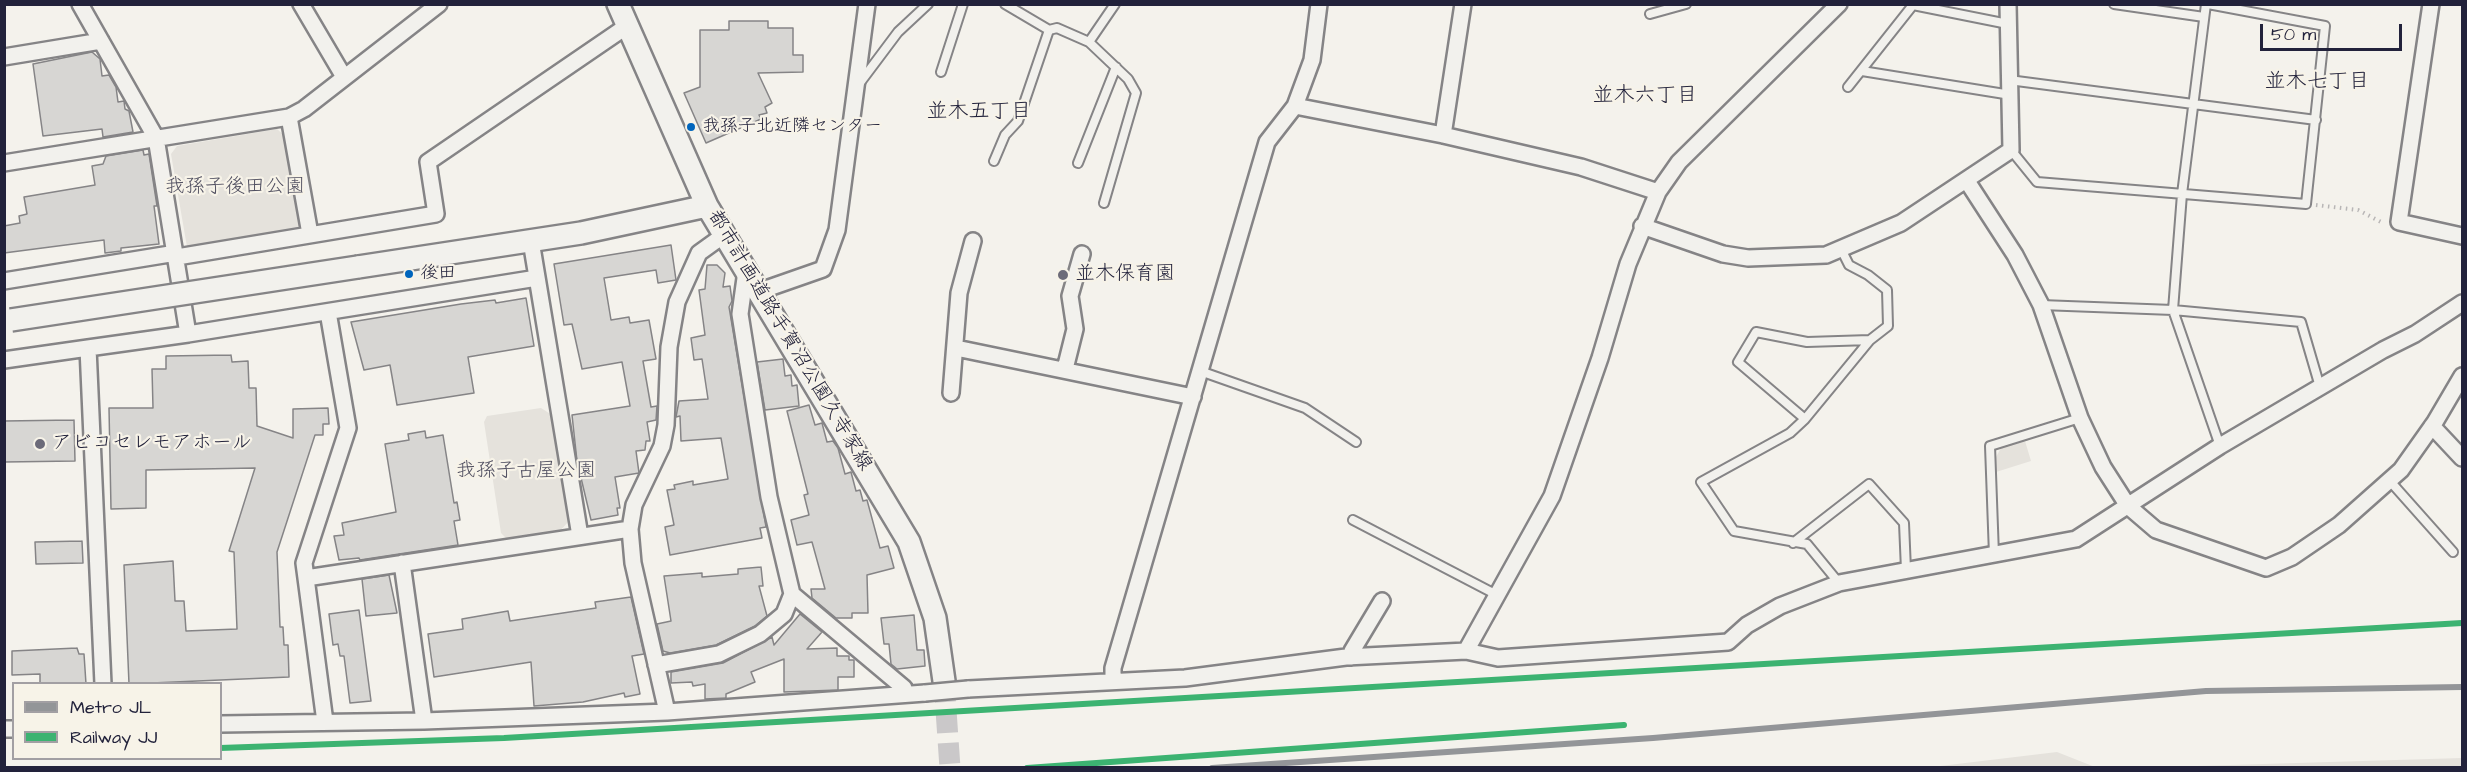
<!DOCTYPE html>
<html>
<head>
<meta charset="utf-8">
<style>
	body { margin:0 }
	#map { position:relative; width:2467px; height:772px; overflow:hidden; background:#f4f2ec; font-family:"Architects Daughter",sans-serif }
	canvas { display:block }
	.frame { position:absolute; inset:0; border:6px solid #22223b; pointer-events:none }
	.legend { position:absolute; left:12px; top:682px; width:210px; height:78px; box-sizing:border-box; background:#f7f3e8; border:2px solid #a29fa3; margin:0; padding:8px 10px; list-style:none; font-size:18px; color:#22223b }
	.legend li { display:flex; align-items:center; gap:12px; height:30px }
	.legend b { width:30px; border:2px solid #a29fa3 }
	.scale { position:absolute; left:2260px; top:24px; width:142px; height:27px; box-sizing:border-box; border:3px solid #22223b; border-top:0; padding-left:8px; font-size:18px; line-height:21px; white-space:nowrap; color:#22223b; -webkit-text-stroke:4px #f7f3e8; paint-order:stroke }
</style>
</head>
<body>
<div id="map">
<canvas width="2467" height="772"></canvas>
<div class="frame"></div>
<ul class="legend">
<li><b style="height:8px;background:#939598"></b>Metro JL</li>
<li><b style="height:8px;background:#3cb371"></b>Railway JJ</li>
</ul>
<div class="scale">50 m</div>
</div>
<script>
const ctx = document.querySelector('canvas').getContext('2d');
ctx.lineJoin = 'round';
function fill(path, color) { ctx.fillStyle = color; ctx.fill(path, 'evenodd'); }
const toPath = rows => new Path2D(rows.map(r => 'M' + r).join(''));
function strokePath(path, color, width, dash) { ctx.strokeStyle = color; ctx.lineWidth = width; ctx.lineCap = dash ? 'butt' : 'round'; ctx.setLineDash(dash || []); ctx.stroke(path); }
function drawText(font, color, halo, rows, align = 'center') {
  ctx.font = font + ' "Architects Daughter","Klee One",sans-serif'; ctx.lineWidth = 4.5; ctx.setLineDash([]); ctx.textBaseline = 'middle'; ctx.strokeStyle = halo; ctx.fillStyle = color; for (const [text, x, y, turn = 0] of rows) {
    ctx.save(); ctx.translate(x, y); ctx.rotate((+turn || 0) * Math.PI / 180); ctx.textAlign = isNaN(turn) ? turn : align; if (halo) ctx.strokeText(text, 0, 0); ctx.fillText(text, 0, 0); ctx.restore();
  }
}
fill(toPath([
	[277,129,286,137,300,231,187,247,171,154,177,146],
	[541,408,552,415,568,522,560,531,508,540,501,533,484,422,487,416],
	[2025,441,2031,461,1996,472,1996,457,2001,448],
	[2057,752,2095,767,1932,767],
	[2462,758,2462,768,2164,767]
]), '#e5e2dc');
const building = toPath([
	[729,21,768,21,768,28,793,28,793,55,803,55,803,72,758,73,772,103,765,107,767,113,759,115,761,119,706,143,684,93,700,87,700,30,729,30,729,21],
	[92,52,100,59,102,76,109,75,116,87,118,102,124,101,125,109,129,111,133,132,103,137,102,129,43,136,33,64,92,52],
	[143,150,144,155,149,154,157,206,154,206,159,244,121,248,121,251,105,253,104,240,4,253,4,226,20,223,19,216,27,214,24,197,95,185,92,166,103,164,106,156,143,150],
	[671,245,676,280,658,283,656,270,604,278,611,320,629,317,630,323,649,320,656,359,643,361,651,407,657,406,656,420,647,422,650,441,646,441,645,450,636,451,639,473,615,477,620,508,617,508,618,515,591,520,577,461,572,415,630,406,622,362,582,369,572,324,564,325,554,264,671,245],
	[707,265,717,265,725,273,723,287,730,286,732,301,729,307,766,527,760,528,762,538,670,555,665,527,674,525,667,490,675,489,674,485,693,481,693,485,728,479,721,438,681,441,680,416,676,417,679,401,708,399,702,359,694,360,691,338,705,335,699,290,705,289,707,265],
	[526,298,534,346,468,357,474,393,397,405,390,365,364,370,351,322,461,304,495,300,496,303,526,298],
	[231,355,232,362,248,361,249,388,256,388,257,426,293,438,293,409,328,408,329,424,323,424,323,435,315,435,277,552,280,627,283,627,284,645,288,645,289,677,129,684,124,565,173,561,175,601,184,601,186,631,237,629,234,552,229,551,255,468,146,470,146,508,111,509,109,408,153,408,152,369,166,369,166,356,231,355],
	[783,359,785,376,791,375,792,386,797,385,799,406,765,410,757,362,783,359],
	[809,405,815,425,822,423,827,442,833,441,838,448,845,474,851,472,856,491,860,490,863,501,867,500,880,548,888,546,894,568,867,575,868,613,852,613,852,618,836,618,812,598,811,589,825,589,812,542,797,545,791,520,809,515,804,495,808,494,787,411,809,405],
	[74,420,75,461,4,462,4,421,74,420],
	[425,431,426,438,443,435,454,503,457,502,460,520,454,521,458,545,360,560,359,558,339,560,334,536,344,535,342,523,396,512,385,444,409,440,408,434,425,431],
	[82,541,83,563,36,564,35,542,82,541],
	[761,567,763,586,759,586,767,616,755,626,716,645,670,653,663,651,657,624,671,621,664,576,702,573,702,577,738,574,738,569,761,567],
	[389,575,397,613,366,616,362,579,389,575],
	[631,597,644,654,632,656,640,694,625,697,624,693,583,702,534,706,531,662,434,677,428,634,463,629,462,619,508,611,510,621,596,608,595,602,631,597],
	[359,610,371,701,350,703,344,656,340,656,338,644,333,645,329,614,359,610],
	[800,614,822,632,807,649,837,648,837,656,849,656,849,660,854,660,854,677,838,677,838,690,784,692,784,659,751,672,755,682,726,694,726,698,705,699,705,684,693,686,692,682,671,683,671,672,723,663,772,637,774,645,800,614],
	[914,615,917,650,924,650,925,666,897,669,891,664,889,644,884,644,881,618,914,615],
	[77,648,79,654,84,654,86,684,40,684,40,674,12,675,12,651,77,648]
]);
fill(building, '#d7d6d3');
strokePath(building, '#858486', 1.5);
strokePath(toPath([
	[944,681,950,768]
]), '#cac8c9', 21, [21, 10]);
const lane = toPath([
	[1005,4,1049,30,1057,28,1089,42,1128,79,1136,93,1104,203],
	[2114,4,2204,17],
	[2206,4,2182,194,2173,310,2220,446],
	[1650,14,1686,4],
	[1089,42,1115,4],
	[1862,71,2011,95],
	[941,72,963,4],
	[2009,80,2316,120],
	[859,84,898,32,928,4],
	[1848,87,1913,5,2008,24],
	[2011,150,2037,182,2306,204,2325,26,2208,4],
	[994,161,1005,135,1018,121,1049,30],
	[1078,163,1116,67],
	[2041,305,2173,310,2301,322,2320,387],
	[1200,371,1305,408,1356,442],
	[1805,419,1738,362,1756,332,1807,342,1870,340],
	[2389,480,2453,552],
	[1353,520,1497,595],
	[1793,543,1869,484,1904,523,1906,570],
	[1994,555,1990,446,2080,418],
	[1839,583,1807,544,1734,531,1701,482,1790,433,1805,419,1870,340,1888,326,1887,290,1868,275,1849,265,1841,249]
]);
const street = toPath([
	[80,4,156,138,188,334,537,278],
	[301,4,344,77],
	[2431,4,2399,222,2462,236],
	[4,57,101,41],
	[1295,106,1443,135,1581,167,1658,192],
	[1443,135,1463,4],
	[4,163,289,117],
	[1967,181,2015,255,2041,305,2080,418,2103,467,2128,506,2156,530,2266,568,2292,557,2339,525,2401,470,2435,422,2462,376],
	[1642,226,1723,254,1748,258,1826,255,1901,223,2011,150,2008,4],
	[310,234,289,117,304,109,439,4],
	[531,241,580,536],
	[177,257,436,214,428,162,627,26],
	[746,271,740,314,769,497,792,594,904,688,905,694],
	[4,281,176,253],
	[760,291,823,269,837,230,867,4],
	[328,312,348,428,304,563,306,578,630,529],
	[956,348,1193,397],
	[4,360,88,348],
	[1065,369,1075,329,1070,296,1082,254],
	[951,393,959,293,973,241],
	[2432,426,2462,458],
	[402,563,424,721],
	[306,578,325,722],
	[1466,651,1552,496,1600,358,1628,264,1658,192,1679,162,1839,4],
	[1352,657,1352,651,1382,601],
	[656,665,719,654,760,634,784,614,792,594],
	[1113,681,1113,668,1267,142,1295,106,1312,60,1319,4],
	[103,684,88,348,188,334],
	[968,689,1185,678,1346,657,1466,651,1498,658,1728,642,1747,625,1780,606,1839,583,2076,539,2220,446,2383,350,2415,334,2462,303],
	[667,712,633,563,630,529,634,505,662,446,666,425,669,347,677,302,699,253,724,235],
	[220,724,424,721,667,712,925,693],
	[4,729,14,729]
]);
const secondary = toPath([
	[618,4,707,206,909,542,935,618,944,681],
	[358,267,581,233,707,206]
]);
strokePath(lane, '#858486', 12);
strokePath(street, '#858486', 20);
strokePath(secondary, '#858486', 26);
strokePath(toPath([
	[2316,205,2358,210,2383,223]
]), '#b8b6b6', 4, [1.5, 4.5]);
strokePath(lane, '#f2f1ed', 8);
strokePath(street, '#f2f1ed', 15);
strokePath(secondary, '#f2f1ed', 21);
const streetBridge = toPath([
	[925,693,968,689]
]);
const secondaryBridge = toPath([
	[11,320,358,267]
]);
strokePath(streetBridge, '#858486', 20, []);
strokePath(secondaryBridge, '#858486', 26, []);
strokePath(streetBridge, '#f2f1ed', 15);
strokePath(secondaryBridge, '#f2f1ed', 21);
strokePath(toPath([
	[220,748,504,738,2462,623],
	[1027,768,1624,725]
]), '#3cb371', 6);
strokePath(toPath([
	[1212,768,1653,738,2206,691,2462,687]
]), '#939598', 6);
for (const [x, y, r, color] of [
	[691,127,5,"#0065bd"],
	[409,274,5,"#0065bd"],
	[1063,275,6,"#6c6b79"],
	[40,444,6,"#6c6b79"]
]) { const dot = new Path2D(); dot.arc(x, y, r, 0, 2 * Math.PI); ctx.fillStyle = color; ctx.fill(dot); strokePath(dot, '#f7f3e8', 2); }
drawText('18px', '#22223b', '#f7f3e8', [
	["我孫子北近隣センター",702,127],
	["後田",420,274]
], 'left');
drawText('20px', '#504f60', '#f7f3e8', [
	["我孫子後田公園",235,188],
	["我孫子古屋公園",526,472]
]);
drawText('20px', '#22223b', '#f7f3e8', [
	["並木保育園",1075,275],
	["アビコセレモアホール",52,444]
], 'left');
drawText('20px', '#22223b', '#f7f3e8', [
	["都市計画道路手賀沼公園久寺家線",789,341,59]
]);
drawText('21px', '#22223b', '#f7f3e8', [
	["並木七丁目",2317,83],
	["並木六丁目",1645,97],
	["並木五丁目",979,113]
]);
</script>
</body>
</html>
